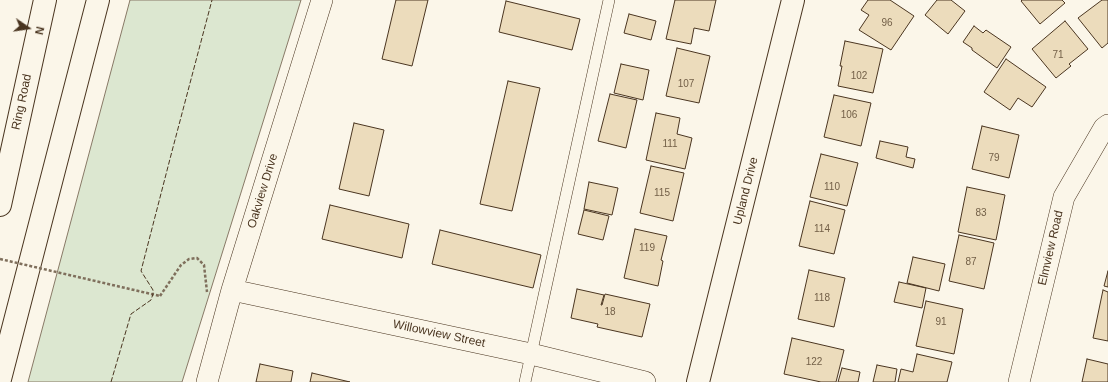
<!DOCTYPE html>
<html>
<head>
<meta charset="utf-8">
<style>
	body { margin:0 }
	#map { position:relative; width:1108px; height:382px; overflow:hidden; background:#fbf6e9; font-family:Arial,sans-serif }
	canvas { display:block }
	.north { position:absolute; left:8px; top:8px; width:40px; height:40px; -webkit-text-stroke:3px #fbf6e9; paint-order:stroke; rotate:103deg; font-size:11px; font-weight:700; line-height:16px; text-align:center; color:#4a3520 }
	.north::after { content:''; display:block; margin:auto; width:14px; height:18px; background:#4a3520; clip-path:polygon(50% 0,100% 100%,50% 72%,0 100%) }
</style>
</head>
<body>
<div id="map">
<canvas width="1108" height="382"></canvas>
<div class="north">N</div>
</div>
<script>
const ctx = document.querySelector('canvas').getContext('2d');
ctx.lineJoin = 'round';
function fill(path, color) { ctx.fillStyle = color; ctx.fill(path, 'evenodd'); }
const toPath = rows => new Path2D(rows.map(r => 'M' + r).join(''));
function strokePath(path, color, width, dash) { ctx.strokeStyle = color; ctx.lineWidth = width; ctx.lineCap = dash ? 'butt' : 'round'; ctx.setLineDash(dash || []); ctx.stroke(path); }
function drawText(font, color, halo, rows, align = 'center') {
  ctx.font = font + ' Arial,sans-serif'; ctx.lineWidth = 3; ctx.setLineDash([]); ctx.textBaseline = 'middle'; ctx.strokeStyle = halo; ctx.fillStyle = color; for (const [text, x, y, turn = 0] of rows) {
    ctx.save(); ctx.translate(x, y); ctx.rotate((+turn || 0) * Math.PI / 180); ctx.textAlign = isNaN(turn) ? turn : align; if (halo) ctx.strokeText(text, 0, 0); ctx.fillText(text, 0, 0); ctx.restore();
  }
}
const green = toPath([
	[130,0,301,0,182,382,28,382,130,0]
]);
fill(green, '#dce7d0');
strokePath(green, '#887966', 1);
const building = toPath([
	[396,0,428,0,412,66,382,59,396,0],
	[675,0,716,0,709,31,694,28,691,44,666,39,675,0],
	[868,0,890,0,914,16,891,50,859,30,869,15,861,10,868,0],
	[937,0,951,0,965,11,948,34,925,15,937,0],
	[1022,0,1062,0,1065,3,1040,24,1021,1,1022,0],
	[1102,0,1108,0,1108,43,1102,48,1078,18,1102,0],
	[506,1,580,19,572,50,499,32,506,1],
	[629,14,656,21,651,40,624,33,629,14],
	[1065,21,1088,49,1069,64,1071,66,1056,78,1032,49,1065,21],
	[974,26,983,33,986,30,1011,47,997,68,972,50,972,48,963,42,974,26],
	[845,41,883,49,873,93,838,86,842,66,840,66,845,41],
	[677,48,710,56,699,103,666,96,677,48],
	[1006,59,1046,87,1032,107,1018,98,1010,110,984,92,1006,59],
	[621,64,649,70,643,100,614,93,621,64],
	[508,81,540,88,512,211,480,204,508,81],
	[610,94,637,100,626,148,598,141,610,94],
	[834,95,871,103,861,146,824,137,834,95],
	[656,113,680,118,677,134,692,138,685,169,646,160,656,113],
	[354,123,384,130,369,196,339,189,354,123],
	[982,126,1019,135,1009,178,972,169,982,126],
	[880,141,908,147,906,157,915,159,913,168,876,158,880,141],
	[821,154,858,163,847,206,810,197,821,154],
	[651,166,684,173,673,221,640,213,651,166],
	[589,182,618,188,612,215,584,209,589,182],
	[967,187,1005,195,996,240,958,232,967,187],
	[810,201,845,210,834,254,799,246,810,201],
	[330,205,409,224,402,258,322,239,330,205],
	[584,210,609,216,603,240,578,234,584,210],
	[635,229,667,236,661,260,663,261,658,286,624,278,635,229],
	[440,230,541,255,533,288,432,264,440,230],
	[959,235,994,243,984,289,949,281,959,235],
	[913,257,945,264,939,291,907,283,913,257],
	[809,270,845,278,834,327,798,319,809,270],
	[1108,271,1108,287,1104,286,1108,271],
	[899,282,926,288,922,308,894,302,899,282],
	[577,289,604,295,601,305,602,305,605,294,650,304,642,337,597,327,598,324,571,318,577,289],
	[1103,290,1108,292,1108,341,1093,338,1103,290],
	[926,301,963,309,954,354,916,346,926,301],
	[792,338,844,350,836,382,821,382,784,374,792,338],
	[917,354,952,362,947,382,898,382,901,369,913,372,917,354],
	[1087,359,1108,364,1108,382,1082,382,1087,359],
	[260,364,293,371,291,382,256,382,260,364],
	[877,365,897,369,895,382,873,382,877,365],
	[842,368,860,372,858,382,838,382,842,368],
	[312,373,350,382,310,382,312,373]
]);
fill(building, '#ecdcbc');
strokePath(building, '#4a3520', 1);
const service = toPath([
	[525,382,609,0]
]);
const minor = toPath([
	[232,290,531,354,645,382],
	[207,382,232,290,322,0],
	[1019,382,1064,197,1104,128,1108,125]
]);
const tertiary = toPath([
	[698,382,793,0]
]);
const motorway = toPath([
	[0,205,45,0],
	[0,379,98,0]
]);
strokePath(service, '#4a3520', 12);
strokePath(minor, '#4a3520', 22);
strokePath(tertiary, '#4a3520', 24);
strokePath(motorway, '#4a3520', 24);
strokePath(toPath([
	[160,296,181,265,189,259,197,258,204,265,207,292]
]), '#7f6f5c', 2.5, [3, 2]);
strokePath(service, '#fbf6e9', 11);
strokePath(minor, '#fbf6e9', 21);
strokePath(tertiary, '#fbf6e9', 22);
strokePath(motorway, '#fbf6e9', 22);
strokePath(toPath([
	[0,259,160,296]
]), '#7f6f5c', 2.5, [3, 2]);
strokePath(toPath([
	[111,382,131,314,151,300,153,294,153,290,141,271,171,155,212,0]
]), '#4a3520', 1, [5, 2]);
drawText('10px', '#725f47', null, [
	["96",887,23],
	["71",1058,55],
	["102",859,76],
	["107",686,84],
	["106",849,115],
	["111",670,144],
	["79",994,158],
	["110",832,187],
	["115",662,193],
	["83",981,213],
	["114",822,229],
	["119",647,248],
	["87",971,262],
	["118",822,298],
	["18",610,312],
	["91",941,322],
	["122",814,362]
]);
drawText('12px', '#4a3520', '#fbf6e9', [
	["Ring Road",22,102,-78],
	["Oakview Drive",263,191,-73],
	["Upland Drive",746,191,-76],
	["Elmview Road",1051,248,-77],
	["Willowview Street",439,334,12]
]);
</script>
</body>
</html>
